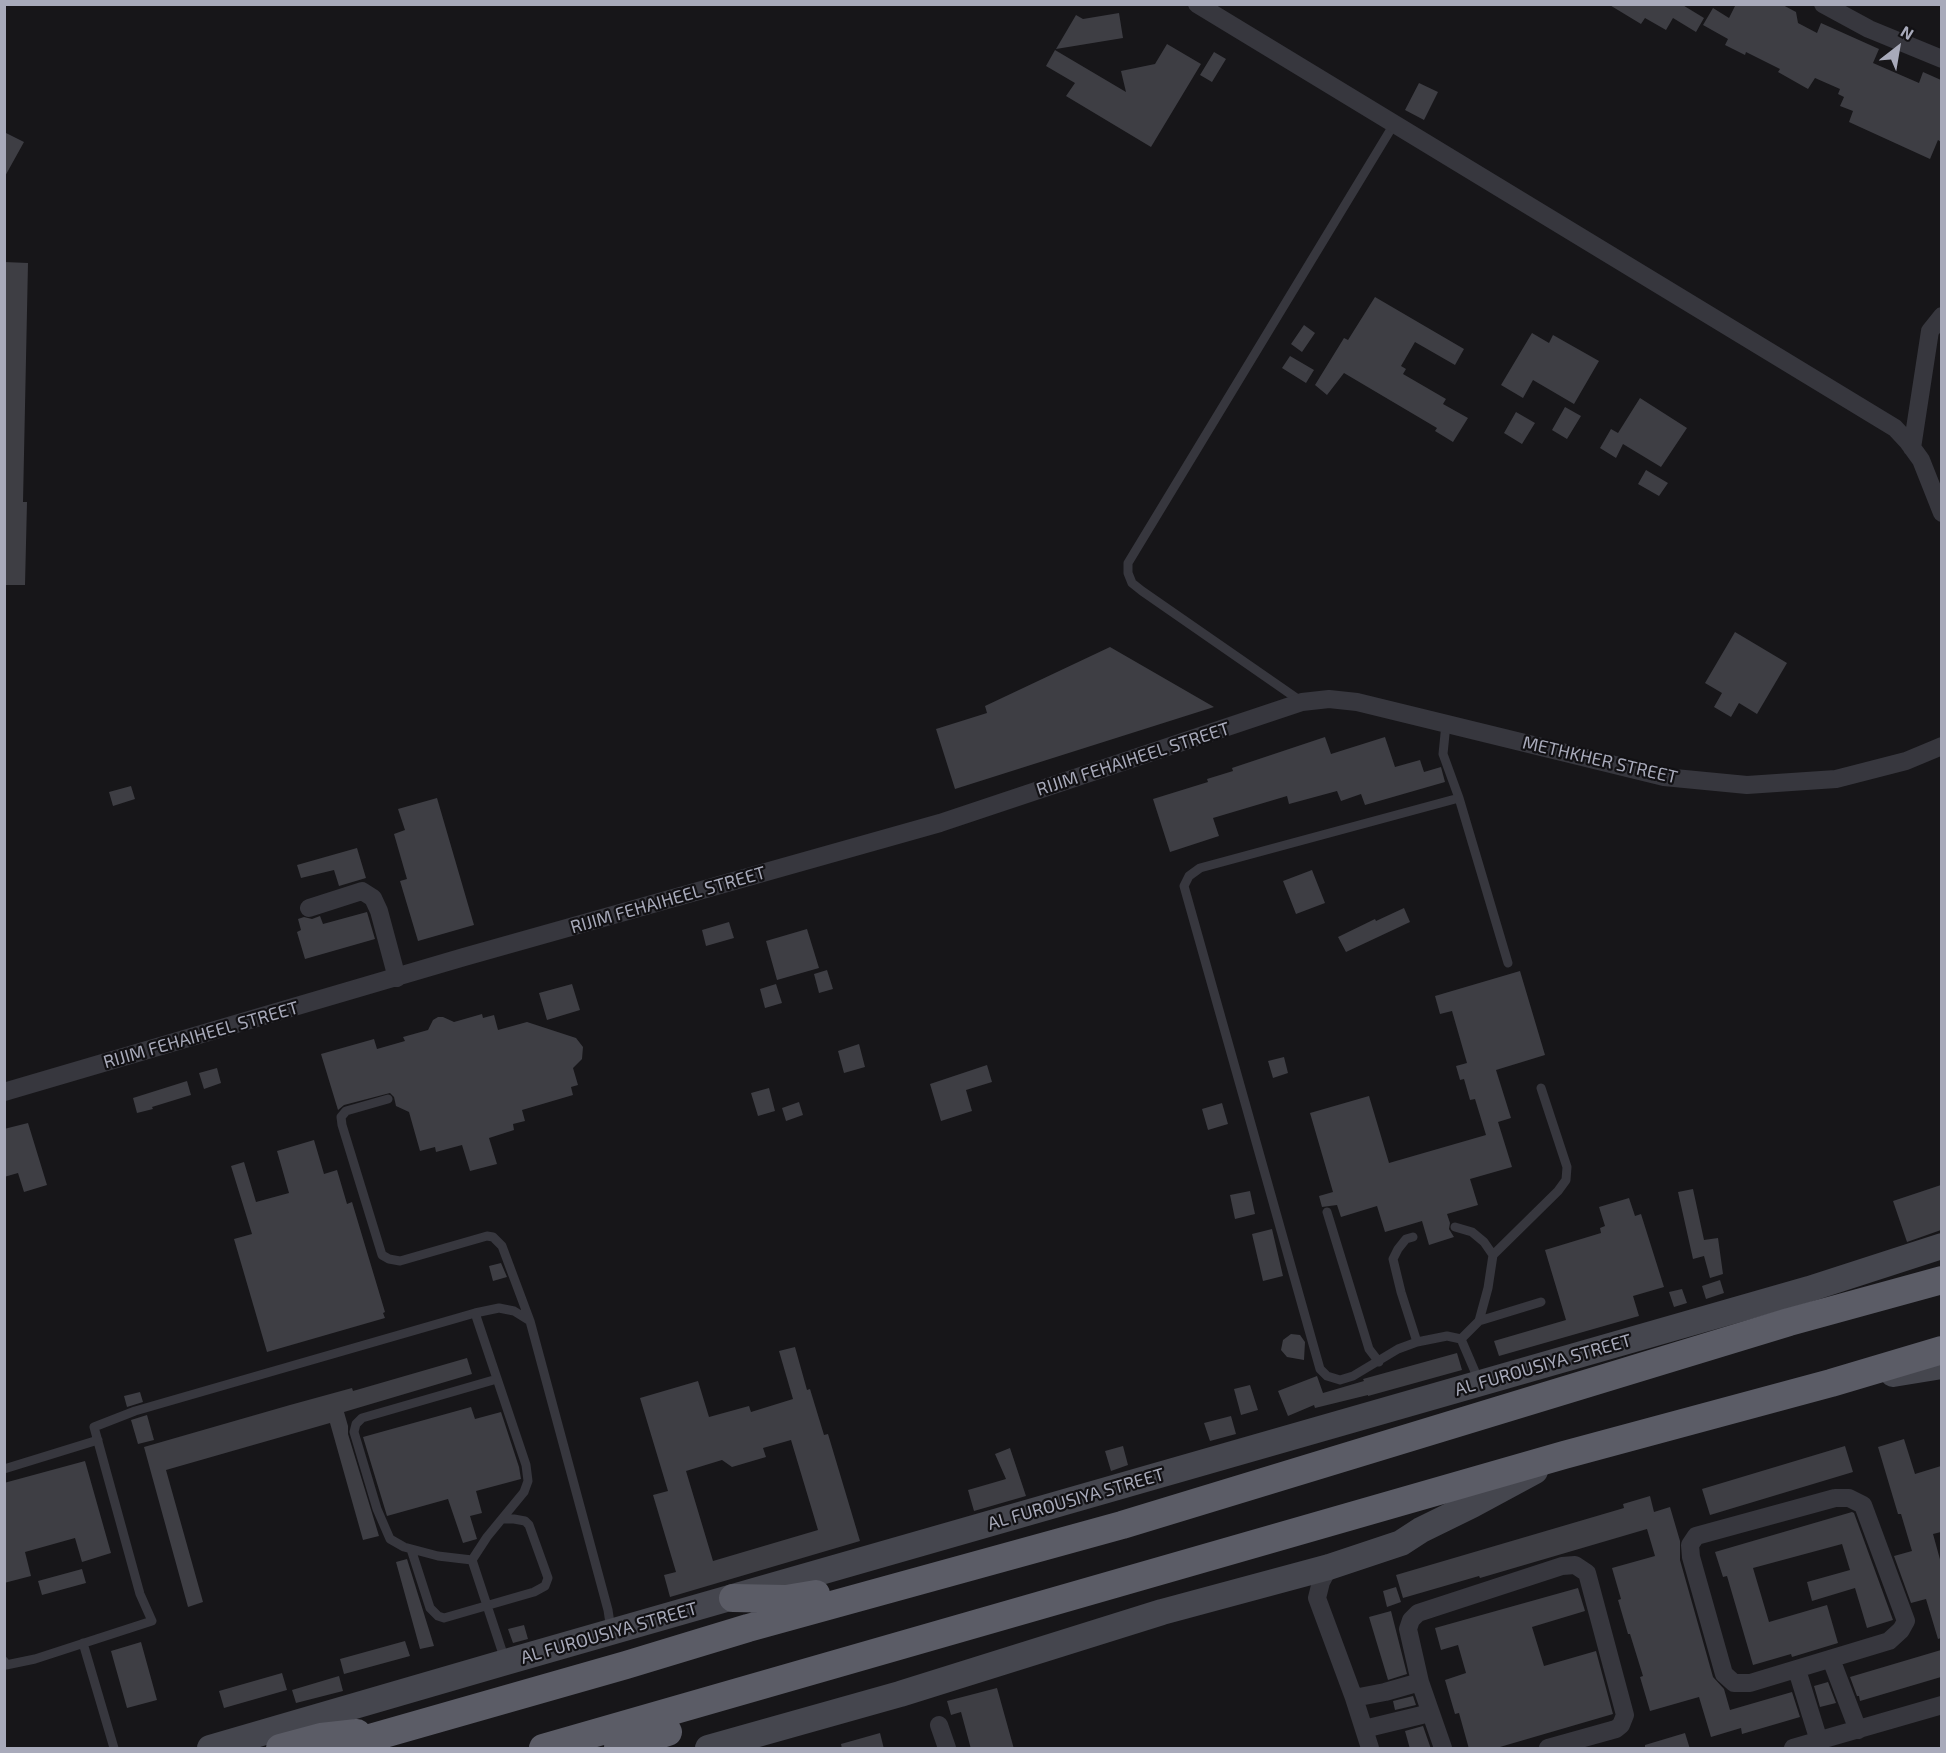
<!DOCTYPE html>
<html>
<head>
<meta charset="utf-8">
<style>
	body { margin:0 }
	#map { position:relative; width:1946px; height:1753px; overflow:hidden; background:#171619; font-family:"Exo 2",sans-serif }
	canvas { display:block }
	.frame { position:absolute; inset:0; border:6px solid #a8aaba; pointer-events:none }
	.north { position:absolute; left:1868px; top:18px; width:60px; height:60px; -webkit-text-stroke:4px #121114; paint-order:stroke; rotate:31deg; font-size:16px; font-weight:700; line-height:24px; text-align:center; color:#a8aaba }
	.north::after { content:''; display:block; margin:auto; width:21px; height:27px; background:#a8aaba; clip-path:polygon(50% 0,100% 100%,50% 72%,0 100%) }
</style>
</head>
<body>
<div id="map">
<canvas width="1946" height="1753"></canvas>
<div class="frame"></div>
<div class="north">N</div>
</div>
<script>
const ctx = document.querySelector('canvas').getContext('2d');
ctx.lineJoin = 'round';
function fill(path, color) { ctx.fillStyle = color; ctx.fill(path, 'evenodd'); }
const toPath = rows => new Path2D(rows.map(r => 'M' + r).join(''));
function strokePath(path, color, width, dash) { ctx.strokeStyle = color; ctx.lineWidth = width; ctx.lineCap = dash ? 'butt' : 'round'; ctx.setLineDash(dash || []); ctx.stroke(path); }
function drawText(font, color, halo, rows, align = 'center') {
  ctx.font = font + ' "Exo 2",sans-serif'; ctx.lineWidth = 4.5; ctx.setLineDash([]); ctx.textBaseline = 'middle'; ctx.strokeStyle = halo; ctx.fillStyle = color; for (const [text, x, y, turn = 0] of rows) {
    ctx.save(); ctx.translate(x, y); ctx.rotate((+turn || 0) * Math.PI / 180); ctx.textAlign = isNaN(turn) ? turn : align; if (halo) ctx.strokeText(text, 0, 0); ctx.fillText(text, 0, 0); ctx.restore();
  }
}
fill(toPath([
	[1608,4,1681,4,1704,18,1696,32,1673,18,1666,30,1645,18,1641,24],
	[1736,4,1781,4,1796,12,1798,23,1817,33,1821,23,1879,49,1873,63,1919,83,1923,72,1941,80,1941,142,1938,140,1930,159,1849,122,1853,111,1840,106,1844,97,1838,94,1840,89,1815,78,1808,89,1778,72,1780,69,1746,52,1745,55,1725,45,1728,39,1703,25,1713,8,1729,18],
	[1119,13,1123,38,1056,49,1076,15,1083,19],
	[1167,44,1201,64,1151,147,1066,96,1075,83,1046,66,1055,50,1126,92,1121,71,1155,64],
	[1214,52,1226,59,1212,82,1200,75],
	[1419,83,1438,92,1424,120,1405,110],
	[4,132,24,142,4,178],
	[4,262,28,263,23,502,27,502,25,585,4,585],
	[1375,297,1464,349,1455,365,1415,342,1401,366,1406,369,1403,374,1446,399,1443,404,1468,418,1453,442,1435,431,1437,428,1344,373,1327,395,1315,385,1344,338,1348,340],
	[1304,325,1315,333,1302,352,1291,344],
	[1532,333,1549,343,1553,335,1599,361,1574,404,1533,380,1523,398,1501,385],
	[1290,356,1314,370,1306,383,1282,368],
	[1640,398,1687,428,1661,467,1623,444,1616,458,1600,448,1611,429,1618,433],
	[1565,407,1581,416,1567,439,1552,430],
	[1516,412,1535,423,1522,444,1504,433],
	[1646,470,1668,483,1659,496,1638,484],
	[1735,632,1787,663,1757,714,1739,703,1731,717,1714,707,1722,693,1705,683],
	[1110,647,1214,707,955,789,936,729,987,713,985,706],
	[1325,737,1331,754,1385,737,1395,767,1420,760,1424,772,1441,767,1445,782,1365,805,1361,794,1341,801,1337,791,1289,804,1287,796,1213,818,1219,836,1170,852,1153,799,1208,782,1207,779,1233,771,1232,768],
	[131,786,135,799,113,806,109,792],
	[437,798,474,925,418,941,400,881,407,879,394,834,405,830,398,809],
	[357,848,366,878,339,886,334,870,301,878,297,865],
	[1312,870,1325,903,1296,914,1283,881],
	[1404,908,1410,922,1346,952,1338,937,1375,919,1376,921],
	[367,912,375,939,305,959,297,932,301,930,298,919,304,917,312,919,320,916,323,924],
	[729,922,734,938,706,946,702,930],
	[807,929,819,968,777,980,766,941],
	[827,970,833,989,819,993,814,974],
	[1520,971,1545,1055,1496,1070,1511,1118,1498,1122,1512,1167,1470,1179,1478,1205,1447,1214,1450,1223,1449,1229,1454,1237,1429,1245,1422,1221,1385,1232,1377,1206,1341,1217,1337,1205,1322,1207,1319,1196,1333,1192,1310,1113,1369,1096,1389,1163,1486,1135,1475,1099,1470,1100,1464,1079,1460,1080,1456,1066,1467,1063,1452,1011,1440,1014,1435,996],
	[572,984,580,1010,547,1020,539,993],
	[776,984,782,1003,765,1008,760,989],
	[482,1014,483,1018,494,1015,498,1030,527,1022,576,1038,583,1047,582,1059,573,1068,578,1085,571,1087,573,1095,522,1110,525,1121,513,1124,514,1130,489,1138,497,1164,470,1171,462,1145,436,1152,435,1147,420,1151,409,1112,396,1106,394,1097,390,1093,344,1105,338,1110,321,1054,374,1039,377,1049,405,1041,403,1037,428,1030,433,1020,438,1017,443,1017,454,1022],
	[859,1044,865,1067,844,1073,838,1051],
	[1284,1057,1288,1073,1273,1078,1268,1061],
	[987,1065,992,1082,966,1090,972,1111,941,1121,930,1084],
	[217,1068,221,1083,204,1089,199,1073],
	[187,1081,191,1095,152,1107,153,1109,137,1113,133,1098],
	[769,1088,775,1111,758,1116,751,1093],
	[799,1102,803,1115,786,1121,782,1108],
	[1222,1103,1228,1124,1208,1130,1202,1109],
	[28,1123,47,1185,24,1192,18,1173,4,1177,4,1129],
	[314,1140,324,1174,337,1170,347,1204,352,1202,385,1312,383,1313,385,1318,267,1352,234,1239,252,1234,231,1166,244,1162,256,1202,289,1193,277,1151],
	[1941,1185,1941,1230,1907,1242,1893,1201],
	[1693,1189,1704,1240,1718,1238,1723,1274,1710,1278,1704,1256,1693,1259,1678,1192],
	[1250,1191,1255,1214,1235,1219,1230,1195],
	[1629,1198,1635,1216,1641,1214,1664,1287,1633,1296,1639,1316,1499,1356,1494,1341,1566,1320,1545,1250,1601,1233,1600,1228,1605,1226,1599,1207],
	[1272,1229,1283,1276,1263,1281,1252,1234],
	[501,1263,507,1277,493,1281,489,1266],
	[1720,1280,1724,1293,1706,1299,1702,1286],
	[1682,1289,1687,1303,1674,1307,1669,1292],
	[1291,1334,1300,1335,1305,1342,1304,1360,1287,1357,1281,1350,1283,1340],
	[795,1347,807,1390,810,1389,824,1435,828,1434,860,1541,670,1597,664,1575,676,1572,653,1495,668,1491,640,1398,698,1381,709,1417,749,1406,751,1412,793,1399,779,1351],
	[791,1440,818,1530,713,1561,686,1471,722,1460,732,1467,766,1457,763,1448],
	[1457,1353,1462,1370,1368,1396,1368,1395,1315,1408,1314,1405,1288,1416,1278,1391,1317,1376,1323,1393,1364,1381,1363,1379],
	[467,1358,472,1374,344,1412,348,1426,348,1434,379,1536,363,1540,330,1423,166,1470,203,1602,188,1607,144,1447,290,1405,352,1388,353,1391],
	[1250,1385,1258,1410,1241,1415,1234,1389],
	[140,1392,143,1402,127,1407,124,1396],
	[471,1407,475,1419,501,1412,519,1467,521,1479,476,1491,482,1513,470,1516,477,1539,463,1543,448,1499,387,1516,363,1437],
	[147,1415,154,1440,138,1444,131,1420],
	[1231,1416,1236,1434,1210,1441,1204,1423],
	[1904,1439,1915,1474,1941,1466,1941,1532,1933,1534,1941,1563,1941,1638,1938,1639,1926,1599,1911,1603,1894,1556,1912,1551,1901,1514,1898,1514,1878,1447],
	[1123,1446,1128,1465,1111,1471,1105,1451],
	[1845,1446,1853,1472,1710,1515,1702,1489],
	[1010,1448,1026,1496,974,1511,968,1490,1006,1479,995,1454],
	[85,1461,111,1553,82,1562,75,1538,25,1552,31,1576,4,1583,4,1483],
	[1650,1496,1654,1512,1670,1507,1680,1541,1680,1560,1713,1677,1724,1689,1730,1710,1792,1692,1800,1717,1742,1734,1741,1728,1711,1737,1699,1697,1650,1711,1640,1677,1643,1676,1630,1634,1628,1634,1618,1600,1621,1599,1612,1568,1655,1556,1647,1529,1480,1578,1479,1576,1403,1598,1396,1575,1624,1508,1623,1504],
	[1852,1512,1854,1513,1893,1620,1867,1628,1855,1588,1812,1601,1807,1582,1850,1570,1842,1544,1753,1568,1769,1622,1827,1605,1838,1643,1792,1657,1791,1654,1753,1665,1727,1576,1723,1577,1715,1552],
	[407,1559,434,1646,420,1649,396,1562],
	[82,1569,86,1583,42,1595,38,1581],
	[1396,1587,1401,1602,1387,1607,1383,1591],
	[1578,1588,1585,1611,1532,1627,1544,1666,1596,1651,1613,1714,1493,1749,1469,1749,1459,1713,1455,1714,1445,1680,1466,1673,1458,1645,1441,1650,1435,1628],
	[1391,1611,1407,1674,1388,1680,1369,1617],
	[524,1625,528,1639,513,1643,508,1629],
	[405,1641,410,1656,344,1674,340,1659],
	[141,1642,157,1700,127,1708,111,1651],
	[1941,1650,1941,1677,1860,1701,1859,1696,1857,1696,1850,1677],
	[282,1673,287,1690,224,1708,219,1691],
	[339,1676,343,1691,296,1703,292,1690],
	[1828,1682,1836,1703,1820,1707,1814,1686],
	[997,1688,1014,1749,971,1749,961,1712,951,1715,947,1701],
	[1413,1696,1416,1705,1395,1710,1393,1701],
	[1423,1726,1431,1749,1410,1749,1405,1731],
	[880,1733,884,1749,842,1749,841,1744],
	[1685,1733,1690,1749,1645,1749,1645,1745]
]), '#3e3e44');
strokePath(toPath([
	[1302,702,1142,591,1132,583,1128,573,1128,563,1394,124],
	[1446,724,1443,754,1459,798,1508,963],
	[1459,798,1200,868,1189,876,1184,886,1320,1369,1327,1376,1340,1380,1353,1376,1398,1349,1417,1342,1447,1336,1461,1339,1479,1321,1541,1302],
	[388,1099,346,1111,341,1117,342,1125,382,1255,389,1259,400,1261,487,1236,493,1237,502,1246,530,1321],
	[1327,1212,1369,1349,1379,1362],
	[1455,1227,1472,1232,1484,1242,1493,1255,1488,1288,1479,1321],
	[1413,1237,1406,1239,1398,1249,1393,1259,1401,1292,1417,1342],
	[1493,1255,1558,1191,1566,1180,1567,1167,1541,1088],
	[475,1313,526,1465,528,1481,524,1492,487,1537,472,1560,505,1660],
	[1461,1339,1479,1381],
	[4,1469,98,1440],
	[411,1549,430,1608,438,1616,444,1618,534,1592,545,1586,548,1578,529,1525,525,1521,514,1519,502,1519],
	[472,1560,438,1556,404,1547,390,1539,377,1509,354,1432,356,1424,362,1418,497,1379],
	[83,1643,114,1748],
	[4,1661,6,1665,35,1659,152,1621,140,1594,94,1427,135,1411,475,1313,499,1308,514,1311,530,1321,608,1610,611,1630]
]), '#37373e', 9);
strokePath(toPath([
	[1197,4,1895,428,1908,442,1921,460,1942,513],
	[1823,4,1869,29,1942,59],
	[1912,448,1930,331,1942,316],
	[309,908,362,891,373,898,379,911,397,978],
	[4,1092,464,957,940,823,1302,702,1329,699,1357,702,1664,777,1747,785,1836,779,1906,761,1942,746],
	[1835,1498,1849,1498,1863,1505,1906,1621,1901,1630,1889,1641,1750,1683,1734,1683,1724,1674,1691,1557,1690,1545,1696,1536,1835,1498],
	[1329,1567,1321,1582,1317,1598,1354,1698,1370,1748],
	[1831,1659,1858,1730],
	[1797,1670,1819,1741],
	[1354,1698,1385,1692,1420,1682],
	[939,1725,947,1748],
	[1364,1729,1430,1713],
	[1443,1748,1420,1682,1408,1629,1411,1620,1418,1613,1562,1566,1575,1565,1587,1573,1625,1715,1621,1725,1616,1729,1548,1748],
	[1793,1748,1942,1705]
]), '#37373e', 18);
strokePath(toPath([
	[1893,1374,1942,1366],
	[210,1748,506,1662,1809,1289,1942,1246],
	[708,1748,900,1694,1162,1612,1329,1567,1401,1543,1421,1530,1472,1505,1535,1471]
]), '#45464e', 26);
strokePath(toPath([
	[733,1598,786,1599,816,1594],
	[280,1748,321,1737,357,1733],
	[335,1748,626,1665,748,1628,1122,1525,1789,1322,1942,1280],
	[543,1748,1564,1455,1831,1383,1942,1350],
	[618,1748,668,1732]
]), '#5b5c66', 28);
drawText('18px', '#a8aaba', '#121114', [
	["RIJIM FEHAIHEEL STREET",1133,759,-18],
	["METHKHER STREET",1600,760,13],
	["RIJIM FEHAIHEEL STREET",668,900,-16],
	["RIJIM FEHAIHEEL STREET",201,1035,-16],
	["AL FUROUSIYA STREET",1543,1365,-16],
	["AL FUROUSIYA STREET",1076,1499,-16],
	["AL FUROUSIYA STREET",609,1633,-16]
]);
</script>
</body>
</html>
